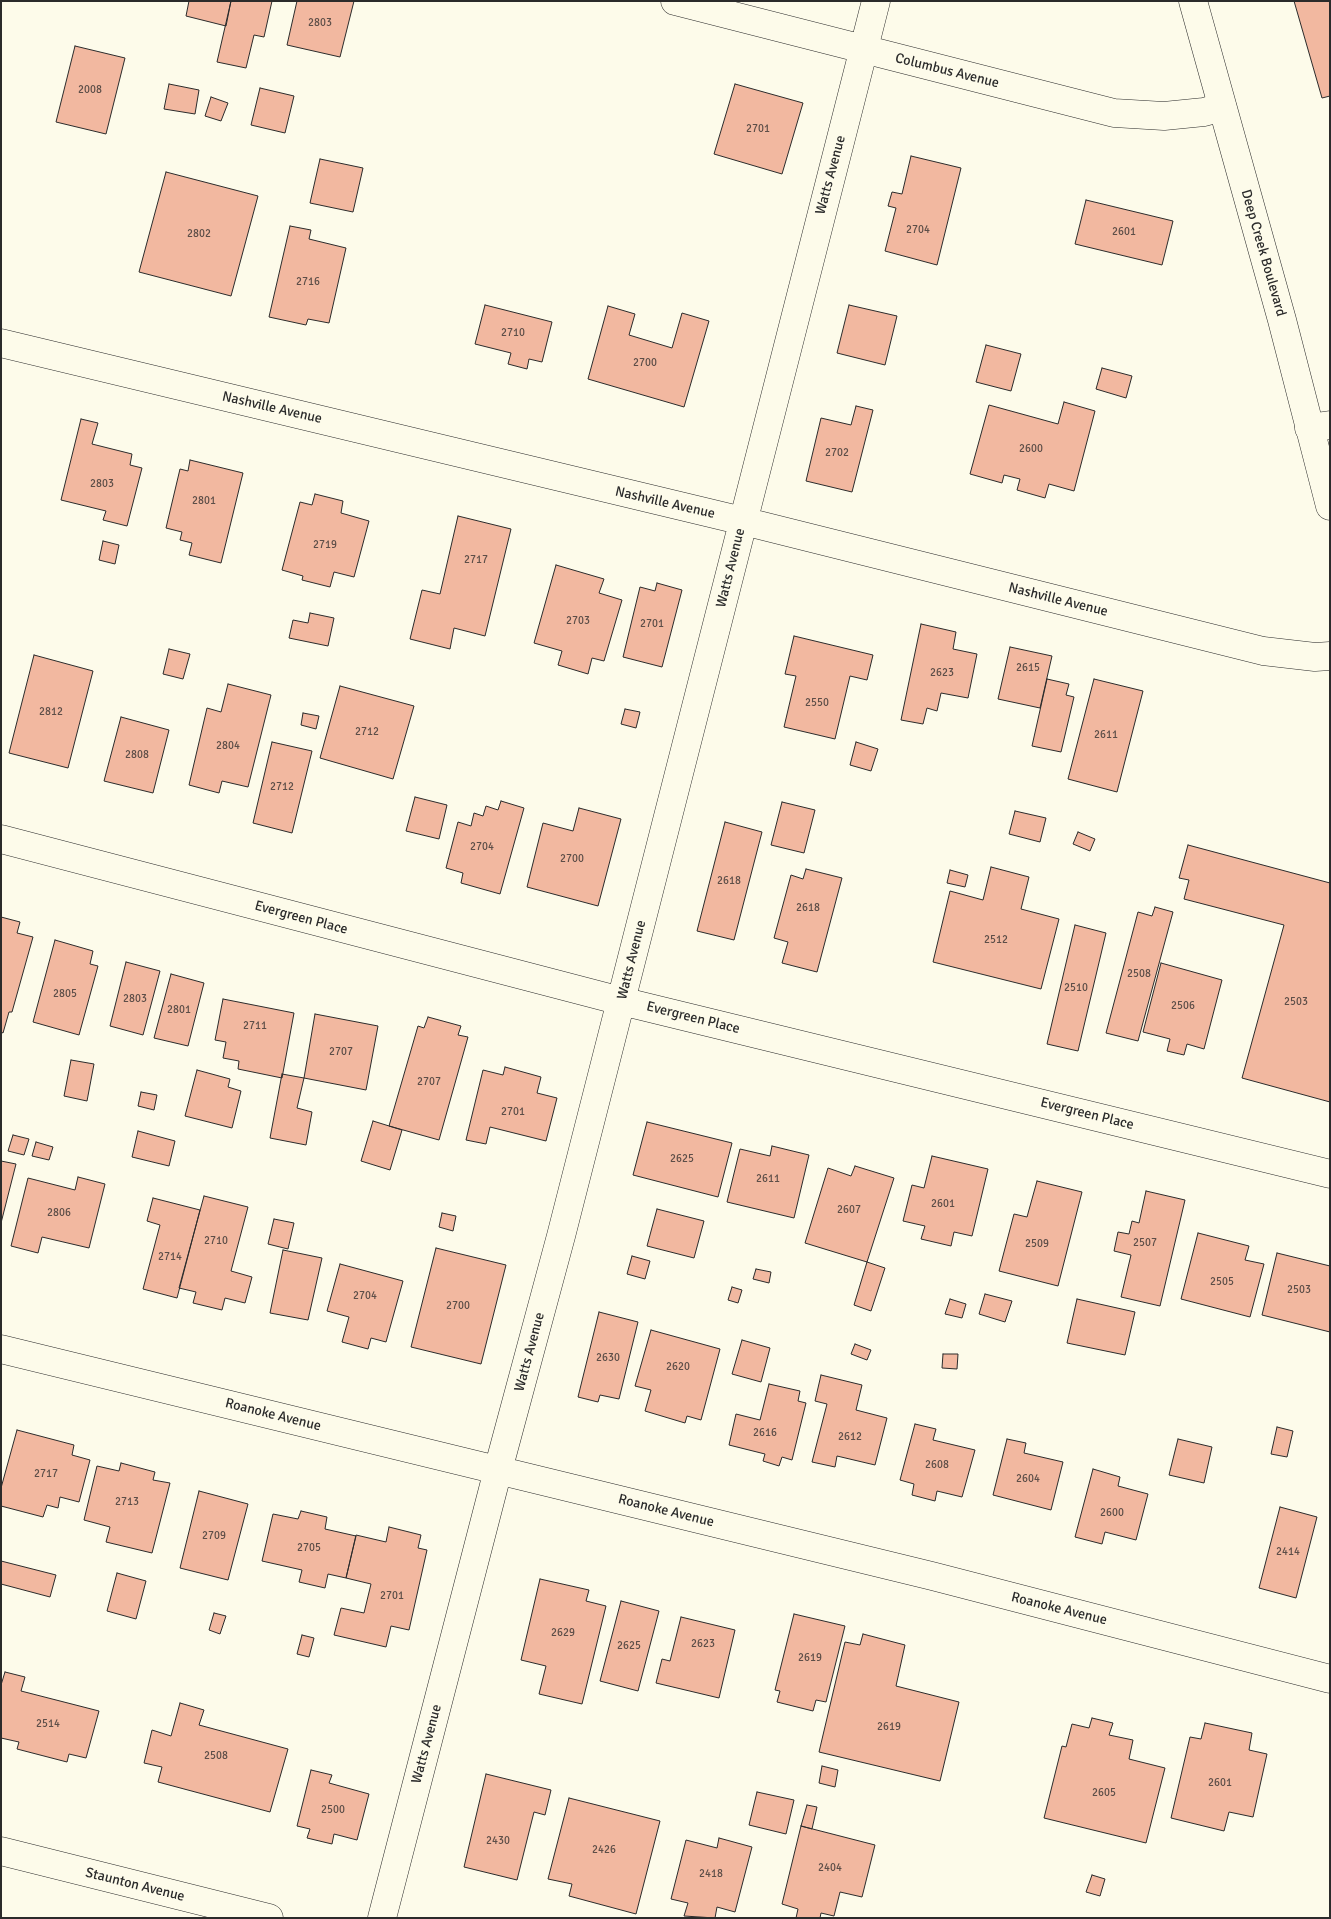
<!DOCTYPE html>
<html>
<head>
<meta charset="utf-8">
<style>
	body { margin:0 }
	#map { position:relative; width:1331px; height:1919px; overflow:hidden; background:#fdfbea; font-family:Signika,sans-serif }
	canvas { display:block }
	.frame { position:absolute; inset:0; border:2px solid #2b2b2b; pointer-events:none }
</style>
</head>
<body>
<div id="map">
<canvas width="1331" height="1919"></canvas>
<div class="frame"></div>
</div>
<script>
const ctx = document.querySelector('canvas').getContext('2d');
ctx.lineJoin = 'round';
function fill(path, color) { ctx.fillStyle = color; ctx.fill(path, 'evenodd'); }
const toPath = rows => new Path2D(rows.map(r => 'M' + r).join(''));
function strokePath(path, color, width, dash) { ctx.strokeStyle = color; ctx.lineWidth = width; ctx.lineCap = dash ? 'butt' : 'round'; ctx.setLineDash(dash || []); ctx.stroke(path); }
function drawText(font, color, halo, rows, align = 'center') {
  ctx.font = font + ' Signika,sans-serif'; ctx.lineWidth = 4; ctx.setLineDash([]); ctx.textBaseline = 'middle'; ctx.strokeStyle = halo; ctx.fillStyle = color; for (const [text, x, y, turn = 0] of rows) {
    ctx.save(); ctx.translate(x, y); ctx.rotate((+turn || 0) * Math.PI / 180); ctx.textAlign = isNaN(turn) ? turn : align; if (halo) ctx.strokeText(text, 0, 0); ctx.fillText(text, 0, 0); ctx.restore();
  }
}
const building = toPath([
	[189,1,231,1,226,26,186,16,189,1],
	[231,1,272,1,264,37,254,35,246,68,217,62,231,1],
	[297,1,354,1,340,57,287,45,297,1],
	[1294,1,1330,1,1330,96,1322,98,1294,1],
	[75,46,125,58,106,134,56,122,75,46],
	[169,84,199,90,195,114,164,109,169,84],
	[735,84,803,103,782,174,714,154,735,84],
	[260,88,294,96,285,133,251,125,260,88],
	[211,97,228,103,221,121,205,116,211,97],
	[911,156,961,168,937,265,885,251,896,208,888,206,892,192,902,194,911,156],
	[320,159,363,168,353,212,310,203,320,159],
	[166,172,258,196,231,296,139,272,166,172],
	[1086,200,1173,221,1162,265,1075,244,1086,200],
	[290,226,311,230,309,239,346,248,329,323,308,319,306,325,269,317,290,226],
	[485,305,552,322,542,362,529,359,527,369,508,364,511,353,475,344,485,305],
	[849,305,897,316,885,365,837,353,849,305],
	[608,306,635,314,629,335,672,348,682,313,709,321,684,407,588,379,608,306],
	[986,345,1021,354,1011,391,976,382,986,345],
	[1102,368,1132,376,1126,398,1096,389,1102,368],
	[1064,402,1095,411,1074,491,1049,484,1045,498,1017,490,1020,479,1004,475,1002,483,970,474,989,405,1058,424,1064,402],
	[856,406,873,410,852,492,806,481,821,418,851,425,856,406],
	[81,419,98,423,92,444,132,454,130,465,142,468,127,526,103,520,106,511,61,500,81,419],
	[190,460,243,473,221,563,189,555,192,543,180,540,182,532,166,528,180,469,188,471,190,460],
	[315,494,343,501,341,513,369,521,354,577,334,572,330,587,302,580,303,576,282,570,300,502,312,505,315,494],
	[458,516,511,529,485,636,454,628,450,649,410,639,422,590,440,594,458,516],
	[103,541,119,545,115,564,99,560,103,541],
	[556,565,604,579,599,593,622,600,604,661,592,658,588,674,558,665,562,651,534,643,556,565],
	[657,583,682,590,662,667,623,657,640,587,655,591,657,583],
	[310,613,334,618,328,646,289,638,293,620,308,623,310,613],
	[921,624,956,632,953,649,977,654,968,698,941,693,937,711,927,708,923,724,901,720,921,624],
	[794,636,873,655,867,680,850,676,835,739,784,727,796,676,785,674,794,636],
	[1010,647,1052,656,1040,708,998,699,1010,647],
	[169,649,190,654,183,679,163,674,169,649],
	[34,655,93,671,68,768,9,753,34,655],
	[1047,679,1069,684,1066,695,1074,697,1061,752,1032,746,1047,679],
	[1094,679,1143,691,1117,792,1068,779,1094,679],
	[228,684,271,695,248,787,222,781,219,793,189,785,207,708,221,712,228,684],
	[340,686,414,706,393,779,320,758,340,686],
	[625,709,640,712,636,728,621,724,625,709],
	[303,713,319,716,316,729,301,725,303,713],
	[121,717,169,730,153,793,104,781,121,717],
	[272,742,312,751,292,833,253,823,272,742],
	[856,742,878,749,871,771,850,765,856,742],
	[415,797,447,805,439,839,406,831,415,797],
	[501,801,524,808,500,894,461,883,463,873,446,868,458,822,471,826,474,813,483,816,486,806,498,810,501,801],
	[782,802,815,810,804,853,771,845,782,802],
	[579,808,621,819,598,906,527,887,543,823,573,831,579,808],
	[1015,811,1046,818,1040,842,1009,834,1015,811],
	[725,822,762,832,734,940,697,931,725,822],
	[1078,832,1095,839,1090,851,1073,844,1078,832],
	[1188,845,1330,883,1330,1102,1242,1078,1284,925,1184,899,1189,880,1179,878,1188,845],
	[991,867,1029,877,1021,909,1059,919,1041,989,933,962,950,891,983,900,991,867],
	[806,869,842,878,817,972,782,963,788,942,774,938,791,875,803,879,806,869],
	[950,870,968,875,965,887,947,883,950,870],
	[1155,907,1173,912,1138,1041,1106,1033,1138,912,1152,916,1155,907],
	[1,917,20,922,17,933,33,937,12,1012,9,1012,3,1033,1,1032,1,917],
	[1075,925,1106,933,1078,1051,1047,1044,1075,925],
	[55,940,93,951,90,964,98,966,79,1035,33,1022,55,940],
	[126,962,160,971,143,1035,110,1026,126,962],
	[1161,963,1222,980,1204,1049,1187,1044,1184,1055,1167,1051,1170,1039,1143,1032,1161,963],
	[171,974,204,983,188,1046,154,1038,171,974],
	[223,999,294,1013,282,1078,238,1069,239,1061,223,1058,226,1042,215,1040,223,999],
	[315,1014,378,1026,366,1090,304,1078,315,1014],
	[428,1017,461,1026,458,1035,468,1037,439,1140,389,1126,418,1026,424,1028,428,1017],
	[71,1060,94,1064,87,1101,64,1096,71,1060],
	[505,1067,541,1077,537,1093,557,1098,546,1141,490,1127,486,1144,466,1140,483,1070,503,1075,505,1067],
	[197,1070,230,1079,228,1087,241,1091,232,1128,185,1116,197,1070],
	[282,1074,304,1078,297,1108,312,1112,306,1145,270,1138,282,1074],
	[141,1092,157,1095,154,1110,138,1106,141,1092],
	[373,1121,402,1130,390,1170,361,1161,373,1121],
	[647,1122,732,1143,718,1197,633,1175,647,1122],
	[138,1131,175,1141,169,1166,132,1157,138,1131],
	[13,1135,29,1139,24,1155,8,1151,13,1135],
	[36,1142,53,1147,49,1160,32,1156,36,1142],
	[772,1146,809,1155,794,1218,727,1202,740,1149,770,1156,772,1146],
	[932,1156,988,1169,972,1236,954,1232,951,1246,921,1239,925,1226,903,1221,912,1185,924,1188,932,1156],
	[1,1161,16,1164,1,1223,1,1161],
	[855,1166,894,1178,867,1262,805,1243,828,1168,851,1176,855,1166],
	[78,1177,105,1184,89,1248,42,1237,38,1253,11,1246,28,1178,75,1190,78,1177],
	[1037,1181,1082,1192,1058,1286,999,1271,1014,1214,1027,1217,1037,1181],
	[1146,1191,1185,1200,1160,1306,1121,1297,1131,1255,1114,1251,1118,1232,1129,1234,1132,1221,1139,1223,1146,1191],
	[204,1196,248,1207,231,1271,252,1277,245,1303,225,1298,222,1310,193,1303,196,1292,179,1288,204,1196],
	[153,1198,200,1210,177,1298,143,1289,160,1225,147,1221,153,1198],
	[657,1209,704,1221,694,1258,647,1246,657,1209],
	[442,1213,456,1216,453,1231,439,1227,442,1213],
	[274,1219,294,1223,288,1249,268,1244,274,1219],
	[1198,1233,1249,1246,1245,1260,1264,1264,1250,1317,1181,1299,1198,1233],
	[436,1248,506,1265,481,1364,411,1347,436,1248],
	[283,1250,322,1258,308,1320,270,1313,283,1250],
	[1277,1253,1330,1266,1330,1332,1262,1315,1277,1253],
	[632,1256,650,1261,645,1279,627,1274,632,1256],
	[867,1262,885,1268,871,1311,854,1305,867,1262],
	[340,1264,403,1281,386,1342,371,1338,368,1349,342,1342,349,1317,327,1311,340,1264],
	[756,1269,771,1272,769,1283,753,1279,756,1269],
	[732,1287,742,1290,738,1303,728,1300,732,1287],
	[985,1294,1012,1301,1005,1322,979,1314,985,1294],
	[950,1299,966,1304,962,1318,945,1314,950,1299],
	[1077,1299,1135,1312,1125,1355,1067,1343,1077,1299],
	[599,1312,638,1322,619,1399,600,1395,598,1402,578,1397,599,1312],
	[651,1330,720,1349,701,1420,687,1416,685,1423,645,1411,651,1390,635,1386,651,1330],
	[742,1340,770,1348,761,1382,732,1374,742,1340],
	[855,1344,871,1350,867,1360,851,1354,855,1344],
	[943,1354,958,1354,957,1369,942,1368,943,1354],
	[821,1375,862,1385,856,1410,887,1418,875,1465,837,1456,835,1467,812,1462,827,1404,815,1401,821,1375],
	[769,1384,800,1391,798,1401,806,1403,792,1460,782,1457,779,1466,763,1461,765,1454,729,1445,736,1414,760,1420,769,1384],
	[915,1424,936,1429,933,1440,975,1450,962,1497,937,1491,935,1501,912,1495,914,1484,900,1480,915,1424],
	[1277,1427,1293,1431,1287,1457,1271,1454,1277,1427],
	[17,1430,74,1445,72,1455,90,1460,79,1502,60,1497,58,1508,47,1505,43,1517,1,1506,1,1488,17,1430],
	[1007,1439,1026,1443,1024,1453,1063,1462,1051,1510,993,1495,1007,1439],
	[1178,1439,1212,1447,1204,1483,1169,1475,1178,1439],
	[121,1463,155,1472,153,1480,170,1483,152,1553,106,1542,110,1527,84,1520,97,1466,119,1471,121,1463],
	[1093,1469,1120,1477,1118,1486,1148,1494,1136,1540,1105,1532,1102,1544,1075,1537,1093,1469],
	[199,1491,248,1504,228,1580,180,1568,199,1491],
	[1280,1507,1317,1517,1296,1598,1259,1588,1280,1507],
	[301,1511,327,1517,325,1529,356,1536,346,1578,328,1574,325,1588,299,1582,302,1570,262,1561,273,1514,298,1519,301,1511],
	[389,1527,421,1535,418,1548,427,1550,409,1630,391,1626,386,1647,334,1635,341,1608,364,1613,371,1584,346,1578,356,1535,386,1542,389,1527],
	[1,1561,56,1575,50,1597,1,1584,1,1561],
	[117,1573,146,1581,136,1619,107,1611,117,1573],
	[540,1579,589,1590,586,1601,606,1606,582,1704,539,1694,546,1666,521,1660,540,1579],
	[621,1601,659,1611,638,1691,600,1681,621,1601],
	[214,1613,226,1616,220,1634,209,1630,214,1613],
	[794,1614,845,1626,826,1702,816,1700,813,1711,777,1702,780,1691,775,1690,794,1614],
	[681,1617,735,1630,719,1698,656,1683,662,1659,670,1661,681,1617],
	[863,1634,905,1645,896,1686,959,1702,940,1781,819,1752,845,1642,860,1645,863,1634],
	[302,1635,314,1638,309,1657,297,1654,302,1635],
	[5,1672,25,1677,21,1691,99,1711,86,1758,69,1754,67,1762,17,1749,19,1742,1,1738,1,1685,5,1672],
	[180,1703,204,1710,199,1725,288,1749,270,1812,158,1782,162,1767,144,1763,152,1730,171,1736,180,1703],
	[1092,1718,1113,1723,1109,1735,1133,1740,1129,1759,1165,1768,1146,1843,1044,1818,1062,1746,1066,1747,1072,1724,1089,1728,1092,1718],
	[1205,1723,1252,1733,1249,1750,1267,1754,1253,1817,1229,1812,1224,1831,1171,1818,1190,1737,1201,1739,1205,1723],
	[822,1766,838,1770,835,1787,819,1783,822,1766],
	[311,1770,332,1775,329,1783,369,1794,357,1840,334,1834,332,1844,307,1838,310,1829,297,1826,311,1770],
	[486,1774,551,1790,545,1815,534,1812,517,1880,464,1867,486,1774],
	[757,1792,794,1800,786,1834,749,1825,757,1792],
	[569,1798,660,1821,636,1914,569,1896,572,1884,548,1879,569,1798],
	[807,1805,817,1807,812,1829,801,1826,807,1805],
	[801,1826,875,1845,862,1897,840,1892,834,1916,821,1913,820,1918,796,1918,798,1909,782,1904,801,1826],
	[719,1838,752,1847,735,1912,717,1907,715,1918,684,1916,688,1903,671,1899,686,1840,717,1848,719,1838],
	[1092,1875,1105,1879,1100,1896,1086,1892,1092,1875]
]);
fill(building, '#f2b8a0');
strokePath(building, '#2b2b2b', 1);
const street = toPath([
	[675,1,1114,113,1164,116,1204,112,1222,107],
	[1,343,743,521,1263,651,1315,657,1330,656],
	[1309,428,1330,425],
	[1,839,621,1001,1330,1174],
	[1,1349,932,1576,1330,1679],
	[1,1851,269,1918],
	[382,1918,498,1470,561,1236,876,1]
]);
const secondary = toPath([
	[1193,1,1282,320,1330,506]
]);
strokePath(street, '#2b2b2b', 29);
strokePath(secondary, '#2b2b2b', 29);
strokePath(street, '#fdfbea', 28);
strokePath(secondary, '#fdfbea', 28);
drawText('11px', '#5d4e48', null, [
	["2803",320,23],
	["2008",90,90],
	["2701",758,129],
	["2704",918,230],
	["2601",1124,232],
	["2802",199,234],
	["2716",308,282],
	["2710",513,333],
	["2700",645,363],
	["2600",1031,449],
	["2702",837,453],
	["2803",102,484],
	["2801",204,501],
	["2719",325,545],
	["2717",476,560],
	["2703",578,621],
	["2701",652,624],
	["2615",1028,668],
	["2623",942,673],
	["2550",817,703],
	["2812",51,712],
	["2712",367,732],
	["2611",1106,735],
	["2804",228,746],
	["2808",137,755],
	["2712",282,787],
	["2704",482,847],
	["2700",572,859],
	["2618",729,881],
	["2618",808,908],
	["2512",996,940],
	["2508",1139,974],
	["2510",1076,988],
	["2805",65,994],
	["2803",135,999],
	["2503",1296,1002],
	["2506",1183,1006],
	["2801",179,1010],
	["2711",255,1026],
	["2707",341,1052],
	["2707",429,1082],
	["2701",513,1112],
	["2625",682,1159],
	["2611",768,1179],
	["2601",943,1204],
	["2607",849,1210],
	["2806",59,1213],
	["2710",216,1241],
	["2507",1145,1243],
	["2509",1037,1244],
	["2714",170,1257],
	["2505",1222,1282],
	["2503",1299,1290],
	["2704",365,1296],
	["2700",458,1306],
	["2630",608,1358],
	["2620",678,1367],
	["2616",765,1433],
	["2612",850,1437],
	["2608",937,1465],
	["2717",46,1474],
	["2604",1028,1479],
	["2713",127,1502],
	["2600",1112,1513],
	["2709",214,1536],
	["2705",309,1548],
	["2414",1288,1552],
	["2701",392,1596],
	["2629",563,1633],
	["2623",703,1644],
	["2625",629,1646],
	["2619",810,1658],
	["2514",48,1724],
	["2619",889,1727],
	["2508",216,1756],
	["2601",1220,1783],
	["2605",1104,1793],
	["2500",333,1810],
	["2430",498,1841],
	["2426",604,1850],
	["2404",830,1868],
	["2418",711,1874]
]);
drawText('14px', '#2b2b2b', '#fdfbea', [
	["Columbus Avenue",947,71,14],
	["Watts Avenue",831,175,-75],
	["Deep Creek Boulevard",1263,253,74],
	["Nashville Avenue",272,408,13],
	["Nashville Avenue",665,503,13],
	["Watts Avenue",731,568,-76],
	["Nashville Avenue",1058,600,14],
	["Evergreen Place",301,918,15],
	["Watts Avenue",632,960,-76],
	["Evergreen Place",693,1018,14],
	["Evergreen Place",1087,1114,14],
	["Watts Avenue",530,1352,-75],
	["Roanoke Avenue",273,1415,14],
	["Roanoke Avenue",666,1511,14],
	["Roanoke Avenue",1059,1609,14],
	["Watts Avenue",427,1744,-75],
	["Staunton Avenue",135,1885,14]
]);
</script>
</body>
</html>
